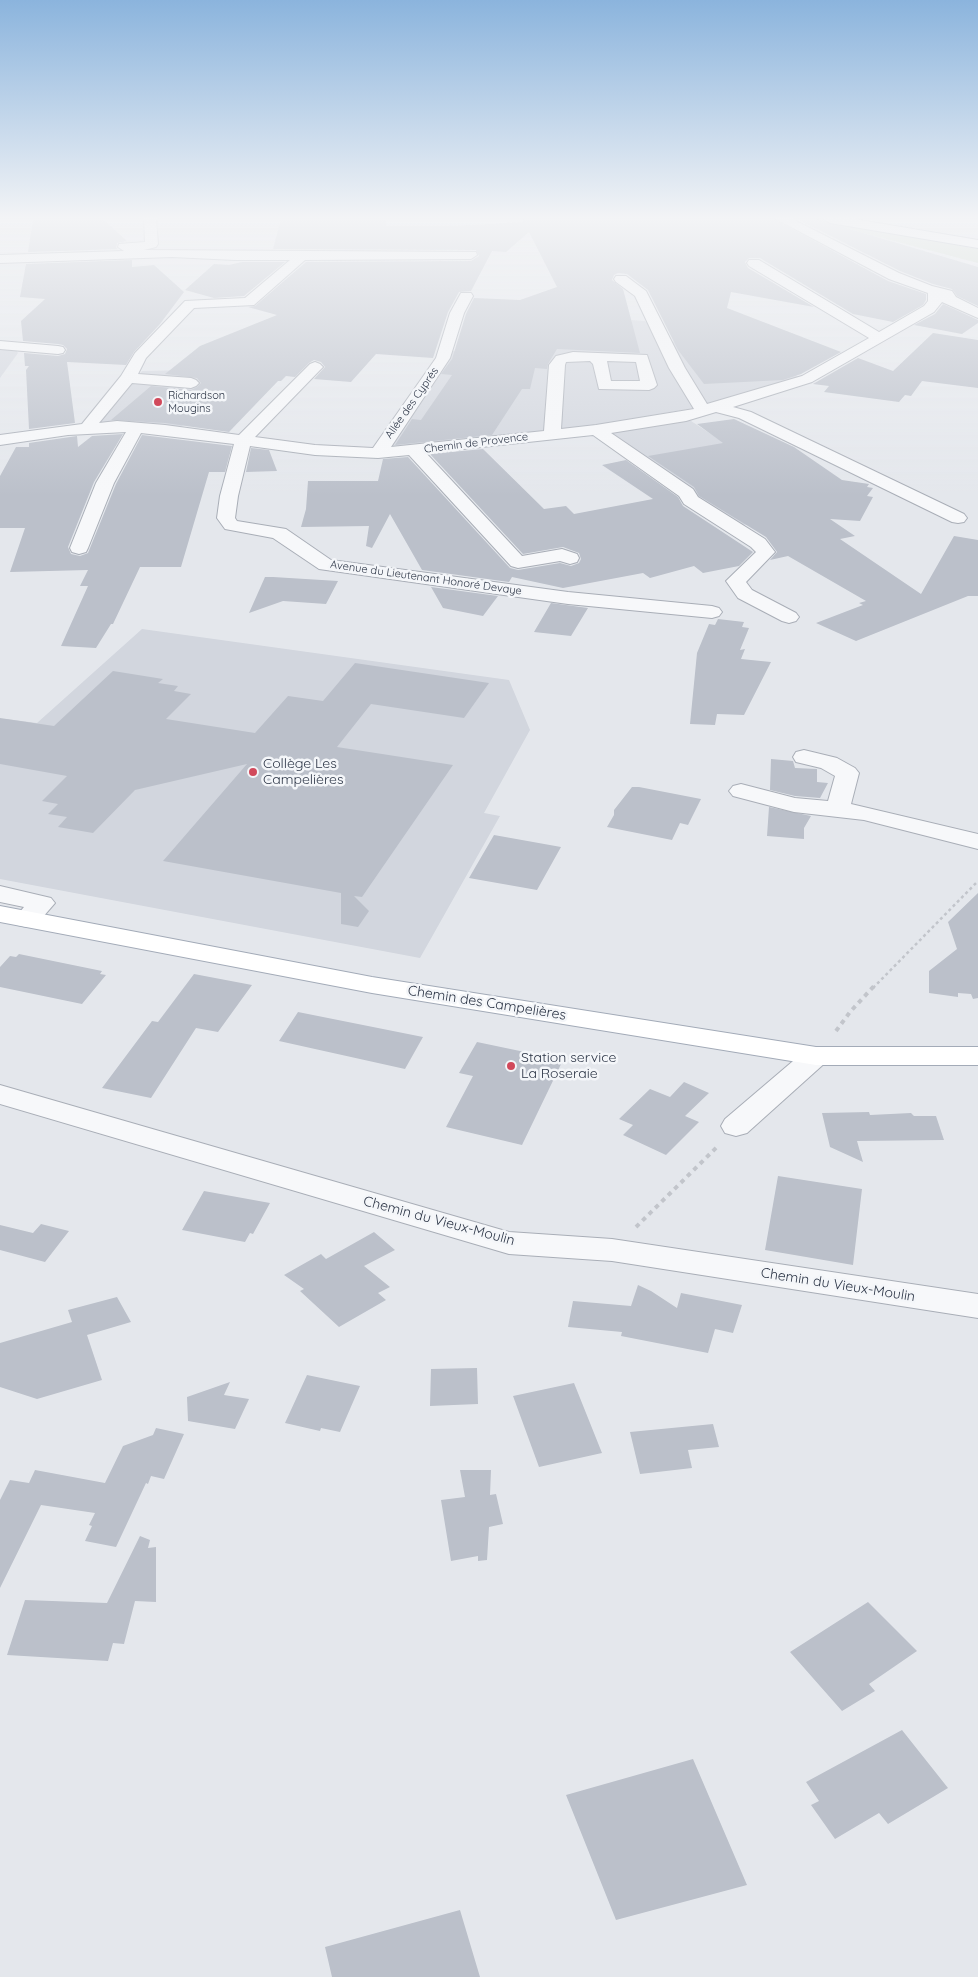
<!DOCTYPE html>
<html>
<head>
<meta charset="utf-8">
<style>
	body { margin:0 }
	canvas { display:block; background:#e4e7ec }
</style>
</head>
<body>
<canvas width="978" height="1977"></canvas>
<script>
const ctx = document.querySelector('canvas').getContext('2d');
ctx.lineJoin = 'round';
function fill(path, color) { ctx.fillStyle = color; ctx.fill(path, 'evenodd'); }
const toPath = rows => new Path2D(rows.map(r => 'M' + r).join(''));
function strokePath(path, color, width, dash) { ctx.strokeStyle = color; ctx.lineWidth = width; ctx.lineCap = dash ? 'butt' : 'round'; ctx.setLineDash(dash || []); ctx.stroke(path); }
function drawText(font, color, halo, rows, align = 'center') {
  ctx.font = font + ' Quicksand,sans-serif'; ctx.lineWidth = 5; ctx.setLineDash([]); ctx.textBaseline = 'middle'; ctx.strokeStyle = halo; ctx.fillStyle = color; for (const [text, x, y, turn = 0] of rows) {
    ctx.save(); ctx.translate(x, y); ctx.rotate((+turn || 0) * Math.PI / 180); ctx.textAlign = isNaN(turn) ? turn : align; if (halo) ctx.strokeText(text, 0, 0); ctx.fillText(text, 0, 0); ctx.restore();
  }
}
fill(toPath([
	[573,316,645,321,678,345,745,343,799,377,689,409,576,428,389,447,453,351,519,350],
	[0,346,14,347,18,353,0,378],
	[241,369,181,427,97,422,142,371],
	[688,419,829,512,729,527,608,432],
	[142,629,509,680,530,730,484,813,500,816,420,958,0,879,0,724,6,719,37,723]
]), '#d2d6de');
fill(toPath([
	[816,219,978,249,978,263,829,224]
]), '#c9d6c5');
fill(toPath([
	[33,219,103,219,127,241,117,243,116,248,118,249,28,252],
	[281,219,386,219,386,226,449,226,524,222,523,219,774,219,888,281,926,294,926,300,923,305,893,322,853,314,760,258,749,258,745,262,748,268,814,307,731,292,727,308,841,352,801,374,783,380,704,384,678,350,648,290,627,274,618,273,614,275,612,280,623,289,640,353,557,349,548,364,547,369,535,368,530,389,522,389,492,435,395,445,412,419,421,420,452,375,441,374,452,359,466,314,474,298,520,300,557,287,529,232,506,252,492,251,471,291,459,292,448,312,433,358,376,354,351,382,314,379,325,367,321,362,314,360,309,363,295,377,286,376,281,381,278,381,229,432,165,423,111,420,151,386,191,390,197,387,201,383,197,378,165,374,200,346,277,315,248,307,255,306,306,262,471,261,479,256,476,250,273,249],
	[797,219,816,219,978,267,978,306,957,296,952,289,933,284,900,271],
	[132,260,132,267,154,265,184,292,160,324,134,352,126,365,67,362,75,423,29,429,26,370,29,366,25,366,24,353,58,356,65,354,67,349,63,345,58,344,23,341,21,321,45,299,20,297,26,264],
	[242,262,285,262,244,296,214,298,185,290,214,264,229,265],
	[943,304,978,320,978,323,962,334,914,325,935,314],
	[933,333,978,340,978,388,922,381,911,396,905,395,899,402,824,392,829,386,813,384,858,358,893,371],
	[734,419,794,447,842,480,869,484,867,487,873,488,867,496,873,497,860,521,830,519,855,536,840,539,921,594,954,536,978,540,978,596,968,596,856,641,816,623,863,605,859,603,866,601,788,556,770,560,777,552,766,537,699,496,694,487,648,456,723,443,697,424],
	[123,434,94,482,68,547,71,554,80,556,88,553,116,484,142,435,232,446,225,472,209,472,181,567,140,567,113,624,111,624,96,648,61,646,88,586,80,586,88,570,10,572,25,528,0,528,0,476,16,447,29,447,29,443,77,436,78,447,92,436],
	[251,448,269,450,277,471,246,472],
	[483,449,544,509,566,506,574,514,653,499,602,465,626,460,678,497,683,506,753,552,739,566,703,573,694,566,650,578,643,573,563,588,512,577,509,582,422,570,390,514,372,548,366,546,369,526,301,527,306,509,308,481,378,481,383,459,408,457,510,568,518,570,560,563,571,566,579,563,581,559,579,553,563,547,523,554,430,454],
	[265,577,273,577,338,581,326,604,283,601,249,613],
	[431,587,498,596,483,616,443,608],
	[551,603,588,608,571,636,534,632],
	[718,619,744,622,742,627,749,628,740,650,745,649,741,659,771,662,744,715,717,714,715,725,690,724,697,653,709,624,715,625],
	[355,663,489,683,464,718,371,704,337,747,453,765,362,897,354,896,369,911,358,927,341,924,341,893,163,861,247,764,135,790,93,833,58,827,67,817,48,814,58,804,42,801,67,776,0,764,0,718,54,726,113,671,163,679,158,683,178,686,174,691,191,694,166,719,255,733,288,696,323,701],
	[771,759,793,761,795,768,817,769,817,782,828,783,820,798,795,796,770,790],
	[632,787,639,787,701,799,688,825,680,823,672,840,607,827,614,815,614,810],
	[769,807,811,816,804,828,804,839,767,836],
	[494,835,561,847,537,890,469,878],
	[978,893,978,998,973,999,971,994,958,993,958,997,929,993,929,971,957,949,948,922],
	[19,954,102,971,100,974,106,975,82,1004,0,987,0,967,10,956,16,957],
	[194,974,252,985,218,1032,196,1028,151,1098,102,1088,152,1021,158,1022],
	[298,1012,423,1037,405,1069,279,1041],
	[477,1042,563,1060,522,1145,446,1127,473,1076,459,1073],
	[684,1082,709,1093,685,1116,699,1122,666,1155,623,1135,633,1125,619,1119,650,1089,670,1097],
	[869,1112,870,1115,911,1113,914,1116,936,1116,944,1140,857,1141,863,1162,830,1147,822,1113],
	[778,1176,862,1189,853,1265,765,1250],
	[204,1191,270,1203,253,1234,250,1233,245,1242,182,1230],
	[41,1224,69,1231,45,1262,0,1250,0,1225,33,1233],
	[374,1232,395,1250,364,1266,390,1287,378,1293,386,1300,339,1327,300,1291,304,1289,284,1275,321,1254,326,1259],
	[638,1285,651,1291,677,1308,681,1293,742,1305,733,1333,715,1329,708,1353,621,1336,622,1332,568,1327,573,1301,631,1306],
	[117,1297,131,1322,87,1335,102,1380,37,1399,0,1387,0,1343,72,1322,68,1310],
	[477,1368,478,1404,430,1406,431,1369],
	[307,1375,360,1386,340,1432,321,1428,320,1431,285,1423],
	[230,1382,224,1395,249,1399,235,1429,188,1421,187,1397],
	[574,1383,602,1453,539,1467,513,1396],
	[713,1424,719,1447,688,1450,692,1468,640,1474,630,1432],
	[156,1428,184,1434,164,1479,151,1476,148,1484,146,1483,116,1547,85,1541,92,1526,89,1525,95,1513,41,1505,0,1588,0,1500,10,1480,29,1483,35,1470,105,1483,123,1446,153,1435],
	[460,1470,491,1470,490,1495,496,1494,503,1524,489,1527,487,1560,478,1561,478,1556,451,1561,441,1500,465,1497],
	[140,1536,150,1540,148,1548,156,1547,156,1602,135,1601,124,1644,113,1643,108,1661,7,1655,25,1600,107,1603],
	[868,1602,917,1651,869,1684,875,1691,842,1711,790,1652],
	[902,1730,948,1788,888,1824,879,1813,835,1839,811,1805,819,1801,806,1782],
	[693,1759,747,1885,616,1920,566,1795],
	[460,1910,480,1977,332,1977,325,1947]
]), '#bbc0ca');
const minor = toPath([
	[144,219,156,219,158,244,156,247,144,250,476,252,477,255,471,259,305,260,254,305,194,308,146,358,138,374,191,378,196,380,199,383,196,386,191,388,132,383,99,423,117,421,165,425,239,435,310,364,315,362,320,364,323,367,320,370,255,437,315,445,373,448,436,358,450,313,461,293,471,293,473,296,464,313,450,358,391,447,544,431,549,365,556,356,573,352,647,355,657,385,654,388,649,390,599,389,593,364,590,361,566,362,565,365,561,429,596,425,694,409,669,368,635,296,616,282,614,279,616,276,626,276,646,291,685,368,707,404,802,376,869,338,749,266,747,263,749,260,759,260,879,332,924,306,928,301,928,293,889,279,776,219,792,219,899,273,932,286,952,291,956,297,978,308,978,318,942,302,934,312,812,382,733,407,751,412,964,514,967,518,964,522,958,523,952,522,739,418,716,412,686,421,611,433,693,489,698,497,765,539,775,552,746,582,752,590,796,613,799,617,796,621,789,623,782,621,738,598,726,581,756,552,751,547,684,504,679,496,593,435,426,453,522,556,562,549,577,554,579,558,577,562,570,564,560,561,518,568,511,566,409,455,378,458,315,455,250,446,238,496,235,518,237,521,286,529,331,560,568,592,712,606,719,608,722,612,719,616,712,618,568,604,319,569,273,538,225,529,217,518,220,496,234,444,141,433,114,483,88,548,86,552,79,554,72,552,70,548,96,483,126,432,68,435,0,445,0,435,82,424,121,376,135,353,185,301,245,298,290,260,235,260,172,257,0,263,0,255,124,251,118,247,119,244,145,242,144,219],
	[607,361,636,362,640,381,611,381,607,361],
	[0,341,58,346,63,347,65,350,63,353,58,354,0,349,0,341],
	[804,750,837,758,855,768,859,773,851,804,978,834,978,849,864,820,794,812,733,796,729,791,733,786,741,784,795,798,828,801,835,776,821,768,796,762,793,757,796,752,804,750],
	[0,886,51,898,55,903,36,925,27,927,18,925,14,919,24,907,0,902,0,886],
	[816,1047,826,1050,830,1056,826,1062,747,1133,736,1136,725,1133,721,1126,725,1119,806,1050,816,1047],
	[0,1085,509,1232,612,1239,978,1294,978,1318,612,1261,509,1254,0,1104,0,1085]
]);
const major = toPath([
	[0,906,372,977,816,1047,978,1047,978,1065,816,1065,372,993,0,922,0,906]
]);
const highway = toPath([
	[824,219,854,219,978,240,978,248,830,223,824,219]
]);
strokePath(minor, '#a9aeb7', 2);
strokePath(major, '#a3abb8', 2);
strokePath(highway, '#8b94a3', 2);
strokePath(toPath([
	[873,988,978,881]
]), '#c2c5cb', 2.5, [3, 3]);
strokePath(toPath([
	[836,1031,850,1012,874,986],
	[636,1227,719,1145]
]), '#c2c5cb', 4, [4.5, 4.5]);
fill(minor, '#f7f8fa');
fill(major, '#fff');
fill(highway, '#fff');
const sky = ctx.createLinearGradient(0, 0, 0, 496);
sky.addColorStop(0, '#8bb4dd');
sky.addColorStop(0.44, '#f3f4f6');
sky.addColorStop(1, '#f3f4f600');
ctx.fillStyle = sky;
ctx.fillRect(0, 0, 978, 496);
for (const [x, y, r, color] of [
	[158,402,5,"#d1495b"],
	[253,772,5,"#d1495b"],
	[511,1066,5,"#d1495b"]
]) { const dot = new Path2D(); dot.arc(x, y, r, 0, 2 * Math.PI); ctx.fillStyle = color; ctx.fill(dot); strokePath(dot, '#f4f6f9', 2); }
drawText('11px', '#2b3445', '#f4f6f9', [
	["Richardson",168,396],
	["Mougins",168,409]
], 'left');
drawText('11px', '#2b3445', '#f4f6f9', [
	["Allée des Cyprés",412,403,-55],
	["Chemin de Provence",476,443,-7],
	["Avenue du Lieutenant Honoré Devaye",426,578,8]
]);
drawText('14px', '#2b3445', '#f4f6f9', [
	["Collège Les",263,764],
	["Campelières",263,780],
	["Station service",521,1058],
	["La Roseraie",521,1074]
], 'left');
drawText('14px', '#2b3445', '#f4f6f9', [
	["Chemin des Campelières",487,1003,9],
	["Chemin du Vieux-Moulin",439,1221,15],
	["Chemin du Vieux-Moulin",838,1285,9]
]);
</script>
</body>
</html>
